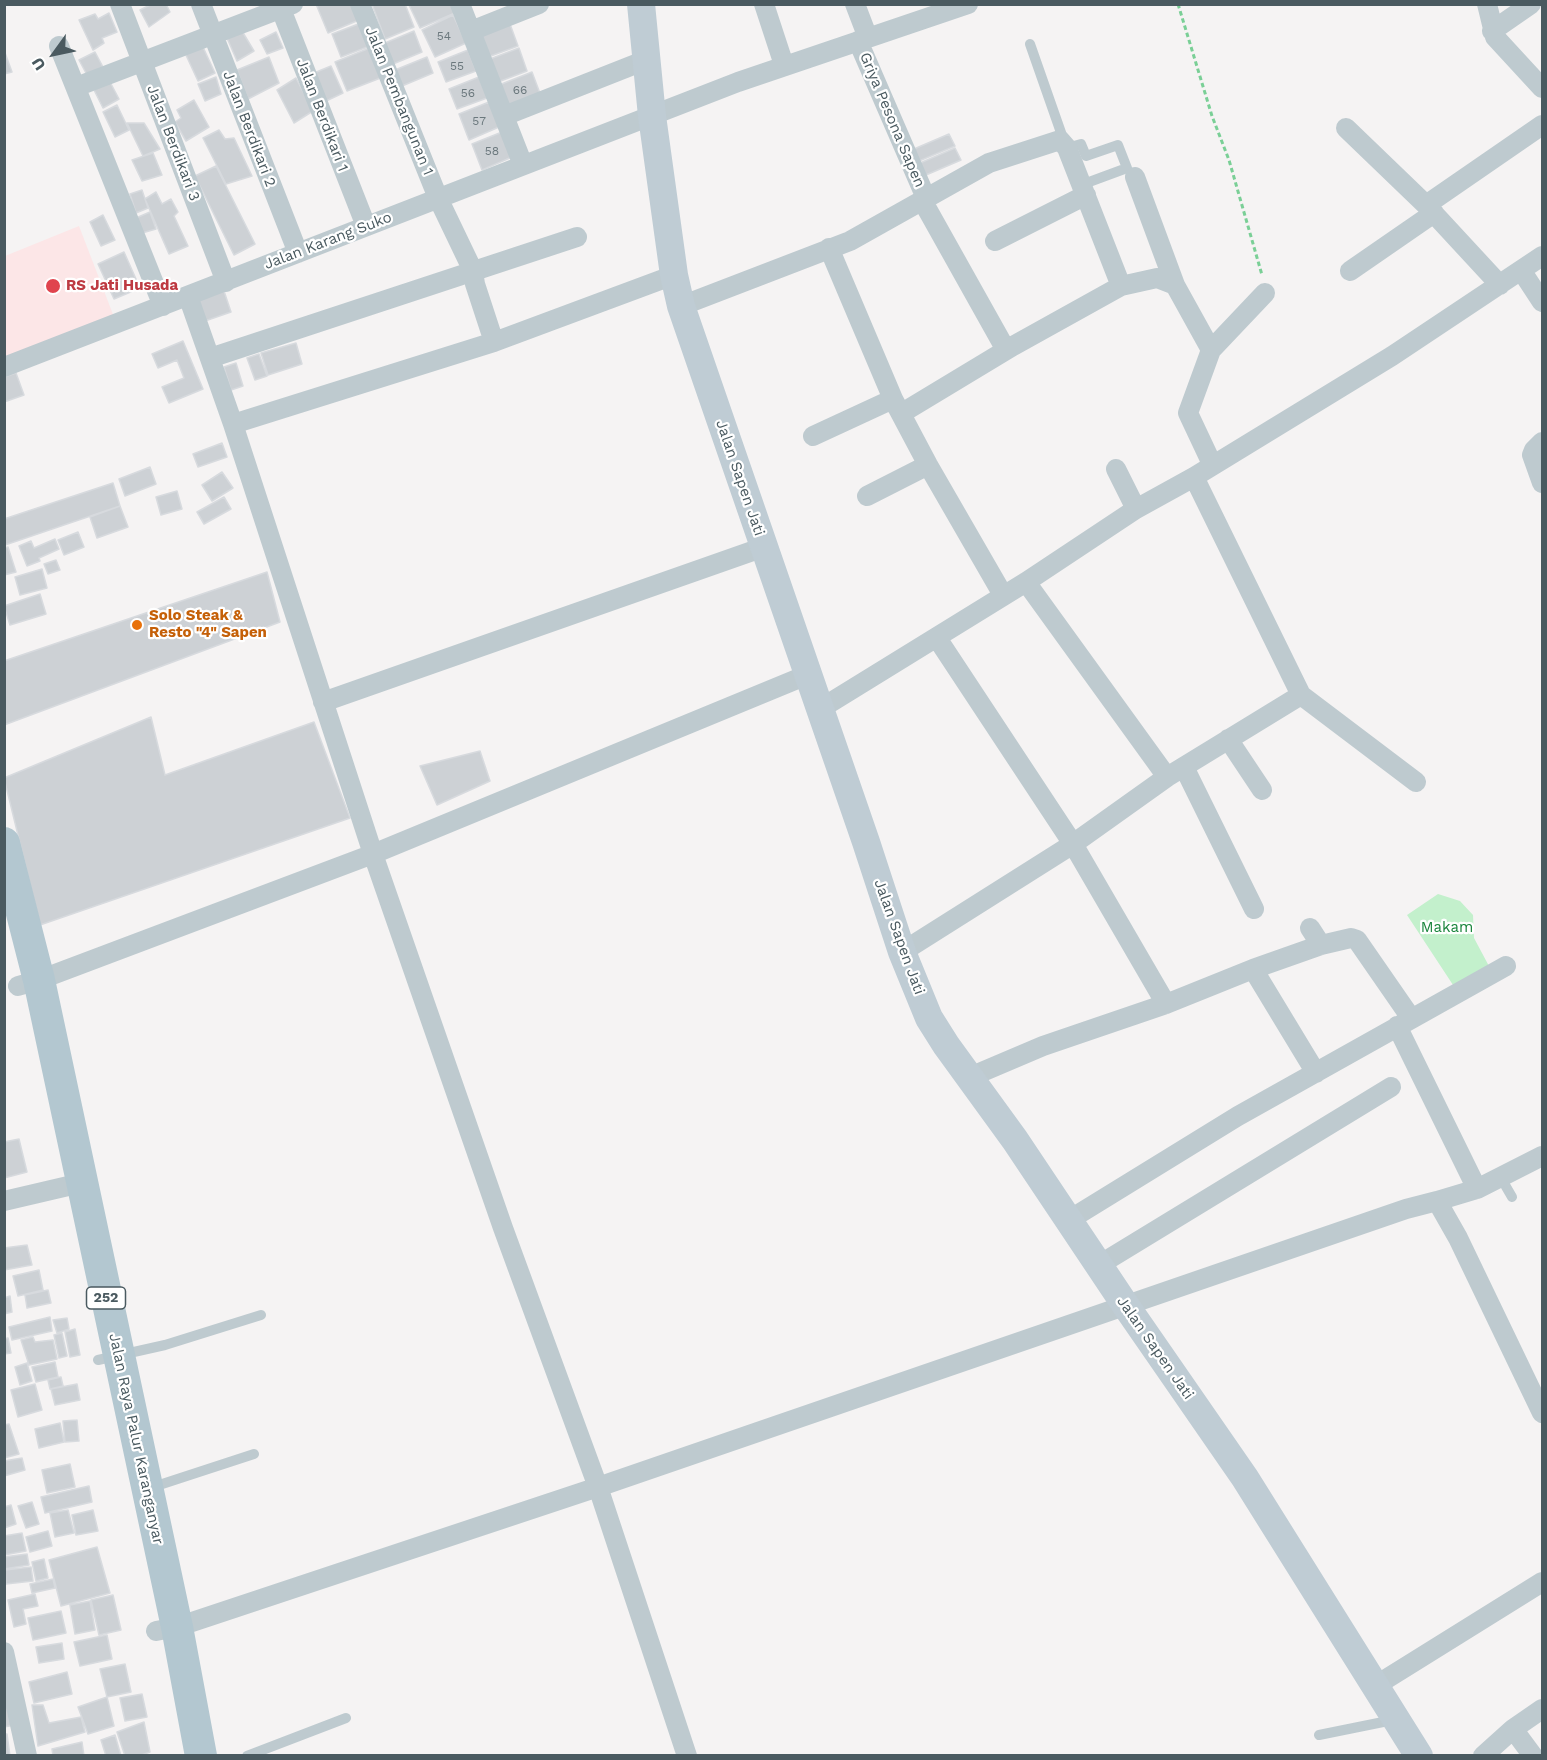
<!DOCTYPE html>
<html>
<head>
<meta charset="utf-8">
<style>
	body { margin:0 }
	#map { position:relative; width:1547px; height:1760px; overflow:hidden; background:#f5f3f3; font-family:"Work Sans",sans-serif }
	canvas { display:block }
	.frame { position:absolute; inset:0; border:6px solid #4a5a60; pointer-events:none }
	.north { position:absolute; left:24px; top:24px; width:60px; height:60px; -webkit-text-stroke:4px #fff; paint-order:stroke; rotate:237deg; font-size:16px; font-weight:700; line-height:24px; text-align:center; color:#4a5a60 }
	.north::after { content:''; display:block; margin:auto; width:21px; height:27px; background:#4a5a60; clip-path:polygon(50% 0,100% 100%,50% 72%,0 100%) }
</style>
</head>
<body>
<div id="map">
<canvas width="1547" height="1760"></canvas>
<div class="frame"></div>
<div class="north">U</div>
</div>
<script>
const ctx = document.querySelector('canvas').getContext('2d');
ctx.lineJoin = 'round';
function fill(path, color) { ctx.fillStyle = color; ctx.fill(path, 'evenodd'); }
const toPath = rows => new Path2D(rows.map(r => 'M' + r).join(''));
function strokePath(path, color, width, dash) { ctx.strokeStyle = color; ctx.lineWidth = width; ctx.lineCap = dash ? 'butt' : 'round'; ctx.setLineDash(dash || []); ctx.stroke(path); }
function drawText(font, color, halo, rows, align = 'center') {
  ctx.font = font + ' "Work Sans",sans-serif'; ctx.lineWidth = 4.5; ctx.setLineDash([]); ctx.textBaseline = 'middle'; ctx.strokeStyle = halo; ctx.fillStyle = color; for (const [text, x, y, turn = 0] of rows) {
    ctx.save(); ctx.translate(x, y); ctx.rotate((+turn || 0) * Math.PI / 180); ctx.textAlign = isNaN(turn) ? turn : align; if (halo) ctx.strokeText(text, 0, 0); ctx.fillText(text, 0, 0); ctx.restore();
  }
}
fill(toPath([
	[79,226,114,317,5,359,5,256]
]), '#fce6e7');
fill(toPath([
	[1438,894,1460,901,1473,915,1474,938,1490,968,1455,988,1407,915]
]), '#c3f0cc');
const building = toPath([
	[152,4,166,4,170,12,149,27,140,10,152,4],
	[316,4,353,4,359,20,328,33,316,4],
	[372,4,405,4,414,27,385,39,372,4],
	[451,4,455,13,420,28,409,5,451,4],
	[109,13,117,32,102,38,104,43,93,50,79,20,95,14,98,19,109,13],
	[453,15,466,43,435,57,422,30,453,15],
	[361,23,370,46,341,57,332,34,361,23],
	[510,24,518,46,488,57,480,34,510,24],
	[242,31,254,51,237,61,227,38,242,31],
	[414,31,422,52,393,64,385,43,414,31],
	[276,32,283,48,267,54,260,40,276,32],
	[202,45,215,73,198,81,185,53,202,45],
	[372,47,383,77,347,91,335,62,372,47],
	[519,48,527,71,498,82,490,59,519,48],
	[4,50,12,72,4,74,4,50],
	[468,50,476,71,446,82,438,62,468,50],
	[95,52,103,67,87,75,79,60,95,52],
	[269,57,279,83,248,99,237,70,269,57],
	[427,57,433,73,402,86,395,70,427,57],
	[331,66,343,93,326,101,314,73,331,66],
	[532,72,541,96,508,109,499,85,532,72],
	[216,77,221,94,205,101,198,84,216,77],
	[479,77,487,98,457,109,449,89,479,77],
	[296,78,313,111,294,123,277,90,296,78],
	[109,80,119,99,103,108,93,88,109,80],
	[194,100,209,127,186,141,175,122,181,118,177,110,194,100],
	[489,102,499,127,469,140,459,114,489,102],
	[117,105,129,130,115,137,103,112,117,105],
	[127,123,144,123,160,149,143,156,127,123],
	[219,130,225,139,234,138,252,176,226,184,203,138,219,130],
	[502,132,512,157,482,170,472,144,502,132],
	[949,134,955,146,919,161,914,149,949,134],
	[955,148,961,160,926,175,920,163,955,148],
	[153,153,162,175,142,181,132,160,153,153],
	[216,166,255,244,234,255,195,176,216,166],
	[142,190,148,208,136,213,130,194,142,190],
	[156,192,162,204,171,199,178,212,174,216,188,246,169,254,145,199,156,192],
	[150,212,156,229,142,233,136,218,150,212],
	[103,215,115,240,101,246,90,222,103,215],
	[124,252,140,288,114,299,98,264,124,252],
	[223,288,231,312,202,322,194,298,223,288],
	[183,341,203,389,169,403,162,387,184,378,177,360,158,368,152,354,183,341],
	[296,343,302,364,268,375,261,353,296,343],
	[259,354,267,376,255,380,247,358,259,354],
	[236,363,243,386,231,390,224,367,236,363],
	[16,373,24,395,4,402,4,377,16,373],
	[222,443,227,457,198,467,193,454,222,443],
	[150,467,156,484,125,496,119,479,150,467],
	[222,472,233,488,212,501,202,485,222,472],
	[113,483,120,506,5,545,4,519,113,483],
	[177,491,182,509,161,515,156,497,177,491],
	[224,497,231,509,204,524,197,512,224,497],
	[120,506,128,527,97,538,90,517,120,506],
	[78,532,84,547,64,555,58,540,78,532],
	[55,539,59,549,39,558,40,561,27,566,19,546,31,541,34,548,55,539],
	[8,547,16,572,4,575,4,548,8,547],
	[56,560,60,570,48,574,44,564,56,560],
	[42,569,47,588,20,595,15,577,42,569],
	[267,572,280,622,4,725,4,661,267,572],
	[40,594,46,614,10,625,4,606,40,594],
	[151,717,165,775,314,722,350,818,40,925,4,778,151,717],
	[480,751,490,781,437,805,420,766,480,751],
	[19,1139,27,1172,4,1178,4,1142,19,1139],
	[27,1245,32,1265,4,1270,4,1248,27,1245],
	[39,1270,43,1290,18,1296,13,1276,39,1270],
	[48,1290,51,1303,27,1308,25,1295,48,1290],
	[10,1296,12,1312,4,1314,4,1298,10,1296],
	[50,1317,52,1331,12,1340,9,1327,50,1317],
	[67,1318,69,1329,57,1333,53,1320,67,1318],
	[75,1329,80,1355,70,1357,65,1332,75,1329],
	[62,1333,67,1356,59,1358,54,1335,62,1333],
	[33,1337,35,1342,53,1340,57,1359,29,1365,21,1340,33,1337],
	[8,1338,11,1353,4,1354,4,1339,8,1338],
	[55,1362,58,1377,36,1382,32,1367,55,1362],
	[27,1363,32,1381,20,1385,15,1367,27,1363],
	[61,1377,63,1386,50,1389,48,1380,61,1377],
	[35,1384,42,1410,18,1417,11,1390,35,1384],
	[77,1384,80,1400,55,1405,51,1389,77,1384],
	[77,1420,79,1441,65,1442,63,1421,77,1420],
	[60,1423,64,1442,39,1448,35,1429,60,1423],
	[9,1424,19,1454,4,1458,4,1425,9,1424],
	[22,1458,25,1470,4,1476,4,1461,22,1458],
	[70,1464,75,1487,47,1493,42,1470,70,1464],
	[89,1486,92,1502,45,1513,41,1497,89,1486],
	[32,1502,39,1524,26,1528,18,1506,32,1502],
	[11,1505,16,1524,4,1528,4,1507,11,1505],
	[68,1510,74,1533,55,1537,50,1513,68,1510],
	[93,1510,98,1531,76,1535,72,1515,93,1510],
	[48,1531,52,1546,30,1552,26,1537,48,1531],
	[22,1533,26,1551,4,1555,4,1536,22,1533],
	[97,1547,110,1593,61,1606,49,1560,97,1547],
	[27,1554,29,1565,4,1569,4,1557,27,1554],
	[44,1559,48,1578,36,1581,32,1562,44,1559],
	[31,1567,33,1581,6,1584,5,1570,31,1567],
	[53,1579,55,1588,32,1593,30,1584,53,1579],
	[35,1594,38,1606,23,1609,26,1624,14,1627,8,1600,35,1594],
	[113,1595,121,1630,99,1635,91,1600,113,1595],
	[90,1601,95,1630,75,1634,70,1605,90,1601],
	[61,1611,66,1633,33,1640,28,1618,61,1611],
	[107,1635,112,1659,80,1666,74,1642,107,1635],
	[62,1643,64,1659,39,1663,36,1647,62,1643],
	[125,1664,131,1692,107,1697,100,1669,125,1664],
	[67,1672,72,1694,34,1703,29,1682,67,1672],
	[142,1694,147,1717,125,1721,120,1698,142,1694],
	[107,1697,114,1726,88,1734,78,1707,107,1697],
	[11,1704,15,1725,4,1727,4,1706,11,1704],
	[32,1705,43,1705,49,1723,81,1717,85,1732,38,1746,32,1705],
	[144,1722,150,1752,139,1756,125,1756,117,1732,144,1722],
	[4,1734,7,1734,10,1756,4,1756,4,1734],
	[115,1735,121,1756,106,1756,101,1740,115,1735],
	[82,1742,84,1756,53,1756,52,1749,82,1742]
]);
fill(building, '#cdd1d5');
strokePath(building, '#d7dade', 1.5);
strokePath(toPath([
	[1178,4,1212,116,1229,160,1262,275]
]), '#7acf96', 3, [4.5, 3]);
strokePath(toPath([
	[1030,44,1065,144],
	[1067,148,1081,144,1086,156,1118,145,1127,168,1081,185],
	[1501,1178,1512,1197],
	[98,1360,165,1345,261,1315],
	[150,1488,254,1454],
	[1319,1735,1393,1720],
	[247,1756,346,1718]
]), '#becacf', 10);
strokePath(toPath([
	[120,4,226,282],
	[201,4,298,253],
	[279,4,366,226],
	[360,4,438,198,473,271,475,284,494,342],
	[460,4,523,165],
	[764,4,784,65],
	[855,4,868,38],
	[1487,4,1495,37,1542,88],
	[471,31,539,4],
	[1492,31,1531,4],
	[858,41,926,198],
	[59,46,163,306],
	[76,87,293,4],
	[504,116,646,60],
	[1346,128,1426,205,1500,285],
	[1135,177,1175,285],
	[922,200,1006,350],
	[1426,205,1542,125],
	[995,241,1086,195],
	[829,248,893,399,928,465,1003,595],
	[1521,270,1542,302],
	[1350,271,1434,213],
	[188,296,233,424,373,854,503,1228,598,1487,687,1756],
	[681,306,850,241,989,163,1060,140,1067,148,1121,286],
	[210,358,577,237],
	[4,367,738,82,968,4],
	[902,413,1013,346,1121,286,1157,278,1175,285,1211,350],
	[233,424,494,342,674,275],
	[813,436,893,399],
	[1542,442,1534,450,1532,455,1542,483],
	[1212,464,1188,413,1211,350,1265,293],
	[1116,469,1136,509],
	[1194,477,1301,695,1416,782],
	[867,496,928,465],
	[1026,582,1167,777],
	[937,638,1073,844,1166,1004],
	[323,702,764,547],
	[820,709,1026,582,1136,509,1194,477,1392,356,1542,256],
	[1228,739,1262,790],
	[1184,767,1254,909],
	[1310,928,1321,945],
	[902,952,1073,844,1167,777,1301,695],
	[1253,969,1316,1073],
	[18,986,39,980,373,854,807,675],
	[1397,1026,1477,1189],
	[970,1077,1043,1046,1166,1004,1253,969,1321,945,1351,938,1357,940,1411,1018],
	[1542,1156,1477,1189,1437,1201,1458,1238,1542,1413],
	[4,1201,81,1183],
	[1069,1220,1238,1116,1506,966],
	[1099,1265,1391,1087],
	[156,1631,177,1627,598,1487,1406,1209,1437,1201],
	[4,1652,27,1756],
	[1375,1686,1542,1582],
	[1513,1729,1533,1756],
	[1483,1756,1513,1729,1542,1709]
]), '#becacf', 20);
strokePath(toPath([
	[641,4,652,116,674,275,681,306,866,842,902,952,929,1018,946,1045,1015,1140,1126,1306,1245,1478,1419,1756]
]), '#bfccd4', 28);
strokePath(toPath([
	[4,843,39,980,177,1627,201,1756]
]), '#b3c7d0', 32);
for (const [x, y, r, color] of [
	[53,286,8,"#e0444e"],
	[137,625,6,"#e8710a"]
]) { const dot = new Path2D(); dot.arc(x, y, r, 0, 2 * Math.PI); ctx.fillStyle = color; ctx.fill(dot); strokePath(dot, '#fff', 2); }
drawText('12px', '#6b787d', null, [
	["54",444,36],
	["55",457,66],
	["66",520,90],
	["56",468,93],
	["57",479,121],
	["58",492,151]
]);
for (const [x, y, w] of [
	[106,1298,39]
]) { const box = new Path2D(); box.roundRect(x - w / 2, y - 11, w, 22, 4.5); ctx.fillStyle = '#fff'; ctx.fill(box); strokePath(box, '#4a5a60', 1.5); }
drawText('bold 14px', '#4a5a60', null, [
	["252",106,1298]
]);
drawText('15px', '#4a5a60', '#fff', [
	["Jalan Pembangunan 1",399,101,68],
	["Jalan Berdikari 1",322,115,69],
	["Griya Pesona Sapen",892,120,67],
	["Jalan Berdikari 2",249,129,69],
	["Jalan Berdikari 3",173,143,69],
	["Jalan Karang Suko",328,241,-21],
	["Jalan Sapen Jati",740,478,71],
	["Jalan Sapen Jati",899,937,70],
	["Jalan Sapen Jati",1155,1348,55],
	["Jalan Raya Palur Karanganyar",136,1439,78]
]);
drawText('bold 15px', '#be3a42', '#fff', [
	["RS Jati Husada",66,286]
], 'left');
drawText('bold 15px', '#c56008', '#fff', [
	["Solo Steak &",149,616],
	["Resto \"4\" Sapen",149,633]
], 'left');
drawText('15px', '#18843b', '#fff', [
	["Makam",1447,928]
]);
</script>
</body>
</html>
